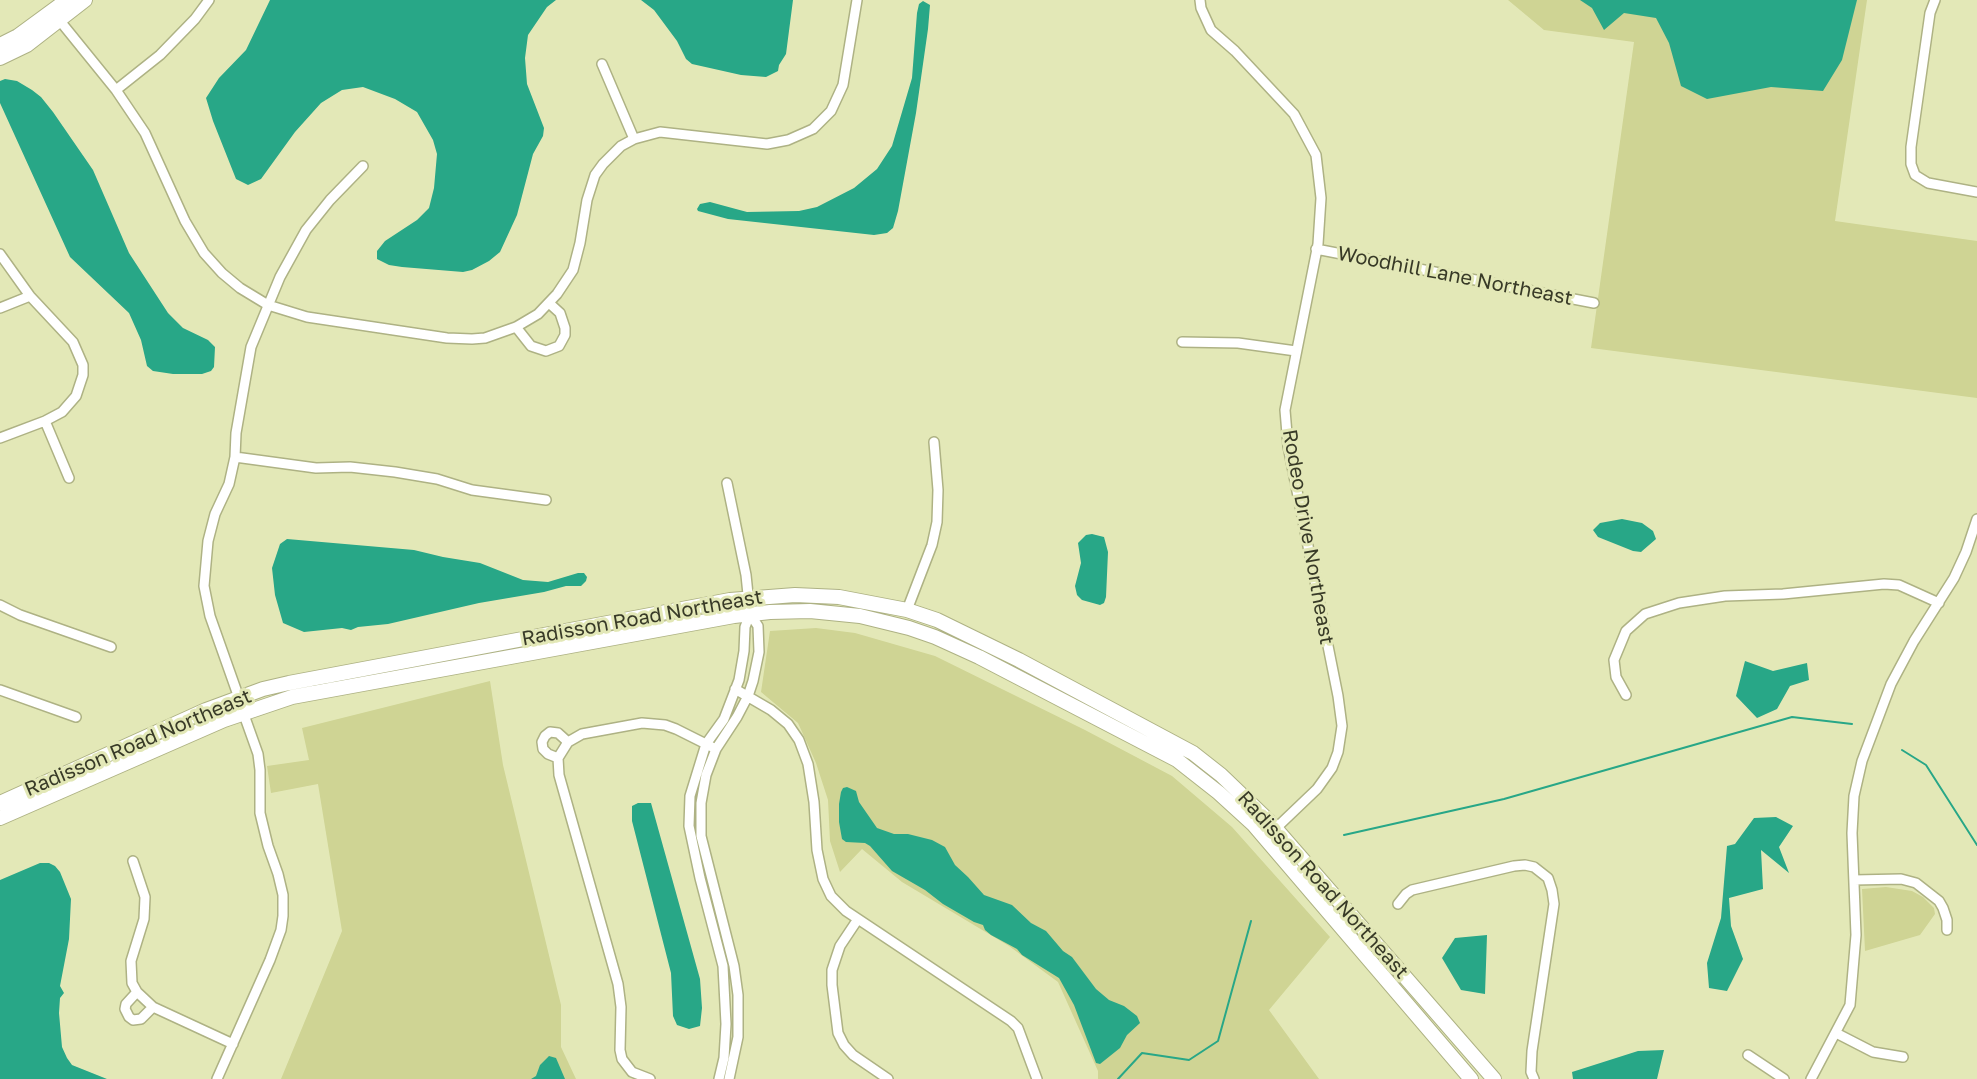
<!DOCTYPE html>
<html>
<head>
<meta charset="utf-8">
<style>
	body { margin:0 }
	canvas { display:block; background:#e3e8b7 }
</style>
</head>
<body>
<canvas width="1977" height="1079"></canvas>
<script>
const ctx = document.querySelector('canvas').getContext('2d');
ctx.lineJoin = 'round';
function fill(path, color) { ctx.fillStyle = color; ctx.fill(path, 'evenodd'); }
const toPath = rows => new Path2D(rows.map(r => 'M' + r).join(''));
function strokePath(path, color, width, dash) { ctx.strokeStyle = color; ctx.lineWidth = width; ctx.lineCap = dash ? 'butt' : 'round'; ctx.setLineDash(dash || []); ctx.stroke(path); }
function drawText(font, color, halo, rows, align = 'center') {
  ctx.font = font + ' "Golos Text",sans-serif'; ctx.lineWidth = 6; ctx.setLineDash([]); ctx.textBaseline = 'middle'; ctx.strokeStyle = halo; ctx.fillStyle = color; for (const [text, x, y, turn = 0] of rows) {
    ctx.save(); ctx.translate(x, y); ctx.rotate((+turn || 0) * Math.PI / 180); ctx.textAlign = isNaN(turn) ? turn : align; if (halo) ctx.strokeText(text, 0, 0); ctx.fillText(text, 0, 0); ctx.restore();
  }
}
fill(toPath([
	[1508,0,1867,0,1835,221,1977,241,1977,398,1591,348,1634,42,1544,30],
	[816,628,855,633,935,656,1085,730,1172,776,1232,827,1330,937,1269,1010,1319,1079,1098,1079,1098,1071,1058,982,1009,946,902,882,862,849,840,872,830,841,828,800,816,763,798,723,761,692,770,631],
	[490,681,503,765,561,1005,561,1047,576,1079,281,1079,342,931,318,784,271,793,267,766,309,760,302,728],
	[1886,887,1912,891,1923,897,1934,908,1935,914,1920,935,1865,951,1862,889]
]), '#cfd494');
fill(toPath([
	[270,0,556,0,547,7,528,35,525,58,527,84,544,128,543,136,533,154,517,215,500,252,489,261,472,270,463,272,402,267,389,265,377,259,377,251,385,241,417,220,429,208,434,188,437,154,433,140,417,112,395,99,363,87,342,90,321,103,295,132,261,179,248,185,236,179,213,121,206,98,219,78,246,50],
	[641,0,793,0,786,54,779,65,778,71,766,77,741,75,692,64,686,59,677,41,654,10],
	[1580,0,1857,0,1842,60,1823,91,1771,87,1707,99,1681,86,1669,43,1656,18,1624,13,1604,30,1592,8],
	[923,1,930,5,928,29,916,113,898,211,893,228,887,233,874,235,728,219,698,211,697,209,700,204,710,202,747,212,799,211,817,207,854,188,877,169,892,146,912,78,917,13,919,4],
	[5,79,17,81,32,90,41,97,53,112,93,170,129,253,168,313,183,328,208,340,215,347,214,367,211,371,202,374,173,374,153,371,147,366,141,340,129,313,70,257,0,103,0,81],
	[1622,519,1642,523,1653,531,1656,539,1641,552,1633,551,1598,537,1593,530,1600,523],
	[1092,534,1104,537,1108,552,1106,597,1104,603,1100,605,1082,600,1077,595,1075,586,1081,563,1078,543,1086,535],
	[287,539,414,550,443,557,480,563,523,580,548,582,578,573,584,573,587,577,586,581,581,586,566,586,544,592,479,603,388,624,358,627,351,630,342,628,304,632,283,623,275,595,272,568,280,544],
	[1745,661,1773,671,1807,663,1809,680,1790,686,1777,709,1757,718,1736,696],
	[847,787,856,791,859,802,877,828,894,834,908,834,932,840,945,847,955,865,968,877,984,895,1012,905,1031,923,1046,931,1063,951,1072,957,1096,989,1109,1000,1124,1006,1137,1016,1140,1023,1127,1035,1120,1048,1100,1064,1096,1063,1074,1005,1059,978,1022,955,1017,949,991,935,985,930,983,925,974,922,943,904,925,890,892,871,870,846,865,843,846,842,842,839,839,822,839,804,841,792,843,788],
	[638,803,651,803,700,979,702,1008,700,1026,689,1029,677,1025,673,1016,671,973,632,821,632,806],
	[1776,817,1793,826,1779,847,1789,873,1761,850,1763,889,1729,898,1731,926,1743,959,1727,991,1709,988,1707,963,1721,918,1727,846,1735,844,1754,818],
	[40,863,49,863,55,866,60,872,71,899,69,939,60,986,64,993,60,998,59,1013,62,1047,67,1058,72,1065,107,1079,0,1079,0,880],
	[1487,935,1485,994,1461,990,1442,958,1455,938],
	[1664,1050,1657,1079,1573,1079,1572,1072,1638,1051],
	[549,1056,556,1058,565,1079,531,1079,536,1076,540,1065]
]), '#28a787');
strokePath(toPath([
	[1902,750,1926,765,1977,845],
	[1344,835,1504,799,1792,717,1852,724],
	[1118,1079,1142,1053,1189,1060,1218,1041,1251,921]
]), '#28a787', 2);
const street = toPath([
	[1200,0,1201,8,1211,30,1235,51,1294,114,1316,155,1321,198,1318,244,1285,410,1288,446,1338,696,1342,726,1338,752,1332,768,1317,789,1273,831],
	[1935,0,1930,13,1911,147,1911,164,1915,175,1928,183,1977,192],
	[56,16,116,90,145,133,185,221,204,253,222,273,240,288,268,305,307,317,447,338,472,339,485,338,516,327,538,314,557,294,573,270,580,243,587,200,595,175,603,164,621,146,634,139,660,132,767,144,788,140,813,129,831,111,843,85,857,0],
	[602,64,634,139],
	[116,90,160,55,195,19,209,0],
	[1316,249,1594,303],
	[0,254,30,296,73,342,83,365,83,375,76,396,62,412,45,421,0,438],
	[0,308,30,296],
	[516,327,531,346,546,351,559,346,565,335,565,328,560,313,549,303],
	[1182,342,1238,343,1296,351],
	[45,421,69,478],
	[235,457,316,468,350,467,395,472,437,479,472,490,546,500],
	[727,483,746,575,750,614,758,626,759,652,753,681,748,696,737,717,716,749,706,775,701,803,701,836,734,966,738,995,738,1037,729,1079],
	[0,605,20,615,111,647],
	[907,610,932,545,937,522,938,490,934,442],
	[735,689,771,710,788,724,799,740,808,764,814,802,817,850,823,879,831,896,846,911,1011,1021,1018,1028,1037,1079],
	[0,690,76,717],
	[1626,695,1616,677,1614,660,1626,631,1645,614,1679,603,1725,596,1783,594,1884,584,1899,585,1939,603],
	[239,698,210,616,204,586,208,541,215,514,229,484,235,457,236,433,251,347,280,277,306,230,330,200,363,166],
	[558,758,548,754,543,749,542,742,545,736,550,732,558,733,568,742],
	[133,861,145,897,144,919,131,961,132,983,137,992,153,1007,233,1044],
	[1854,880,1901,879,1916,883,1939,901,1943,908,1947,920,1947,930],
	[1398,904,1406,894,1412,890,1514,866,1525,865,1534,867,1548,878,1552,890,1554,904,1532,1051,1531,1072,1534,1079],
	[858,919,840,946,832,970,832,985,838,1033,844,1045,853,1055,888,1079],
	[137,992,126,1004,125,1009,129,1017,133,1020,141,1019,153,1007],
	[1836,1033,1873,1052,1903,1057],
	[1748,1055,1784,1079],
	[217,1079,270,960,281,930,283,916,283,895,278,874,268,846,260,813,260,770,258,754,243,712],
	[650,1079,632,1072,622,1059,620,1050,621,1007,618,984,559,775,558,758,568,742,582,734,642,723,665,725,676,729,716,749],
	[719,1079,724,1058,726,1024,723,966,700,878,689,826,690,796,706,744,724,719,739,680,744,651,745,627,750,614],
	[1811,1079,1850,1005,1856,935,1852,833,1854,796,1862,761,1891,684,1914,641,1954,578,1966,552,1977,519]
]);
const secondary = toPath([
	[0,45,18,36,67,0],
	[0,58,27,45,85,0],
	[0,803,206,710,263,689,289,683,730,600,795,595,839,597,907,610,937,620,1019,660,1193,753,1221,775,1270,822,1494,1079],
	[0,818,224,720,292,697,734,616,770,612,810,611,860,616,909,628,935,637,979,657,1177,760,1219,793,1253,824,1471,1079]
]);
strokePath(street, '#aeb284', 12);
strokePath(secondary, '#aeb284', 16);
strokePath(street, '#fff', 9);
strokePath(secondary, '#fff', 14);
drawText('20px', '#383a27', '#e3e8b7', [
	["Woodhill Lane Northeast",1455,276,11],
	["Rodeo Drive Northeast",1308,537,80],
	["Radisson Road Northeast",642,618,-10],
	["Radisson Road Northeast",138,743,-23],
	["Radisson Road Northeast",1323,885,48]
]);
</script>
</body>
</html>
